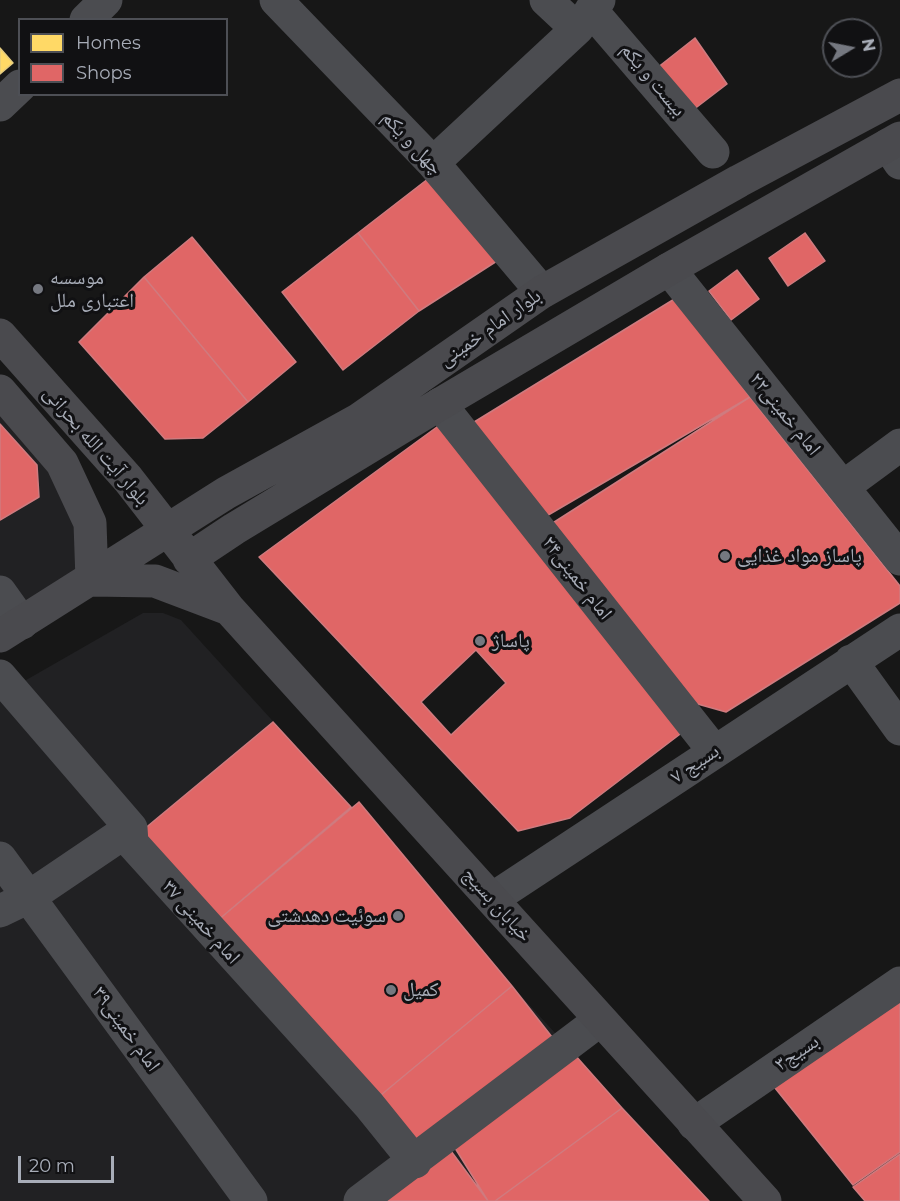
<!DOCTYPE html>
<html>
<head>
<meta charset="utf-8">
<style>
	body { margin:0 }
	#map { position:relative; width:900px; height:1201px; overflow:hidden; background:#171717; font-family:Montserrat,sans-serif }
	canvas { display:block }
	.legend { position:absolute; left:18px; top:18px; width:210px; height:78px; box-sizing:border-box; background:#111113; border:2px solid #4d4f55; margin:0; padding:8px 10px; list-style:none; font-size:18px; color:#a8adb8 }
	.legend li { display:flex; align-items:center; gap:12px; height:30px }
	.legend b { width:30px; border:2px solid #4d4f55 }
	.north { position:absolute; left:822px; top:18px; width:60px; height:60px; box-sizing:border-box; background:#111113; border:2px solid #4d4f55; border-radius:50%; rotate:80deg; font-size:16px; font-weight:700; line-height:24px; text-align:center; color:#a8adb8 }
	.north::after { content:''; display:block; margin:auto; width:21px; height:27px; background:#757880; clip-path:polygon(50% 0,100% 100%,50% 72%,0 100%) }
	.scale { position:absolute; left:18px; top:1156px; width:96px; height:27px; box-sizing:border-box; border:3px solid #a8adb8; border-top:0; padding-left:8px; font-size:18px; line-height:21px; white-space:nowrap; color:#a8adb8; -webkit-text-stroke:4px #111113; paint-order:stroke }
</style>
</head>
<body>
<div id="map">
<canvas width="900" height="1201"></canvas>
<ul class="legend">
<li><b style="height:16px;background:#ffd966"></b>Homes</li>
<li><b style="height:16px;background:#e06666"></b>Shops</li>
</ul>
<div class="north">N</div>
<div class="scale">20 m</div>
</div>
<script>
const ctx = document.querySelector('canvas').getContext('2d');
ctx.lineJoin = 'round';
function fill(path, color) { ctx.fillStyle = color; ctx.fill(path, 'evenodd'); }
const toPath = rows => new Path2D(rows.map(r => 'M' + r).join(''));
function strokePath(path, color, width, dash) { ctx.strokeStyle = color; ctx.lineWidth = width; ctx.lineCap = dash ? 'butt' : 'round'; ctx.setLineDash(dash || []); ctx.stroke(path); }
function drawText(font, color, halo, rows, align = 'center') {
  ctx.font = font + ' Montserrat,"Noto Naskh Arabic",sans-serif'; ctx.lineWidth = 6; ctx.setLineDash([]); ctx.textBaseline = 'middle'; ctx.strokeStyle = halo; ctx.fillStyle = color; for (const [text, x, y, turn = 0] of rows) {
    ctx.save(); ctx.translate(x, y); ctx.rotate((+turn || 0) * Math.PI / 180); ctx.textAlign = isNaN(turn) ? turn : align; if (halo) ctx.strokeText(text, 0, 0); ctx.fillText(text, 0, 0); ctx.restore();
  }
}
fill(toPath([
	[0,392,62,463,92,580,0,637],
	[143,613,163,613,181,620,351,807,359,802,512,986,709,1201,0,1201,0,695]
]), '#212123');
const homes = toPath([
	[0,48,13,63,0,74,0,48]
]);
fill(homes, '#ffd966');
strokePath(homes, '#e5cc7f', 1.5);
const shops = toPath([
	[695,38,727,84,693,110,657,68,695,38],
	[433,175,497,261,419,311,358,233,433,175],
	[358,233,419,311,343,370,282,292,358,233],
	[805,233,825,261,788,286,769,258,805,233],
	[192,237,296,362,248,402,144,277,192,237],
	[737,270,759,299,731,320,709,291,737,270],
	[144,277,248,402,203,438,165,439,79,342,144,277],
	[676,298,750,397,538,521,466,427,676,298],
	[750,397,900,586,900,603,726,712,694,703,548,526,750,397],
	[0,424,37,465,39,497,0,520,0,424],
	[441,424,692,725,570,818,518,831,259,557,441,424],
	[476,650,506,683,451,735,421,702,476,650],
	[273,722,351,807,217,921,137,835,273,722],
	[359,802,512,986,369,1105,217,921,359,802],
	[512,986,563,1051,415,1162,369,1105,512,986],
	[900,993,900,1152,853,1185,771,1083,900,993],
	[575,1055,622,1108,495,1201,488,1201,455,1148,575,1055],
	[622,1108,709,1201,495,1201,622,1108],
	[448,1147,488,1201,370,1201,448,1147],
	[900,1154,900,1201,865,1201,853,1187,900,1154]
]);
fill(shops, '#e06666');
strokePath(shops, '#cf7b7f', 1.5);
strokePath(toPath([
	[276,0,433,163,542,292],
	[546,0,577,29],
	[591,10,713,152],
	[86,20,106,0],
	[0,105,20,86],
	[888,145,900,163],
	[433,163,577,29,599,0],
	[669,269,900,559],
	[440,404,714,751],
	[843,487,900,445],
	[0,592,22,623],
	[851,661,900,729],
	[0,676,131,828,132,843,369,1105,415,1162],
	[0,858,251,1201],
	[492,899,900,630],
	[0,911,29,897,131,828],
	[694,1124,900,983],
	[360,1201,600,1020]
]), '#4b4c50', 33);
strokePath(toPath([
	[0,335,128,479,229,609,765,1201],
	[0,391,62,463,90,523,92,580],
	[189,559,234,529,435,407,669,269,900,138],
	[92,580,155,581,229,609],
	[0,636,226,493,358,420,542,292,739,181,900,95]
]), '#4a4a4e', 33);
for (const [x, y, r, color] of [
	[38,289,6,"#757880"],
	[725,556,6,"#757880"],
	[480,641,6,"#757880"],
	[398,916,6,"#757880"],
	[391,990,6,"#757880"]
]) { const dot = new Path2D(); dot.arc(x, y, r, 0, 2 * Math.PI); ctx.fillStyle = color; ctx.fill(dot); strokePath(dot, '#111113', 2); }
drawText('20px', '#a8adb8', '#111113', [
	["بیست و یکم",653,80,50],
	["چهل و یکم",412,143,47],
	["بلوار امام خمینی",490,328,-35],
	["امام خمینی۲۲",785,414,51],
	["بلوار آیت الله بحرانی",96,446,49],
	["امام خمینی۲۴",577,578,52],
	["بسیج ۷",695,764,-34],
	["خیابان بسیج",497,905,48],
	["امام خمینی ۳۷",201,922,48],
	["امام خمینی۳۹",126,1029,54],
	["بسیج۳",797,1053,-34]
]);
drawText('20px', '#a8adb8', '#111113', [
	["موسسه",50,278],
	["اعتباری ملل",50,301],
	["پاساز مواد غذایی",737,556],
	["پاساژ",492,641],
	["سوئیت دهدشتی",386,916,"right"],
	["کمیل",403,990]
], 'left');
</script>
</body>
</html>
